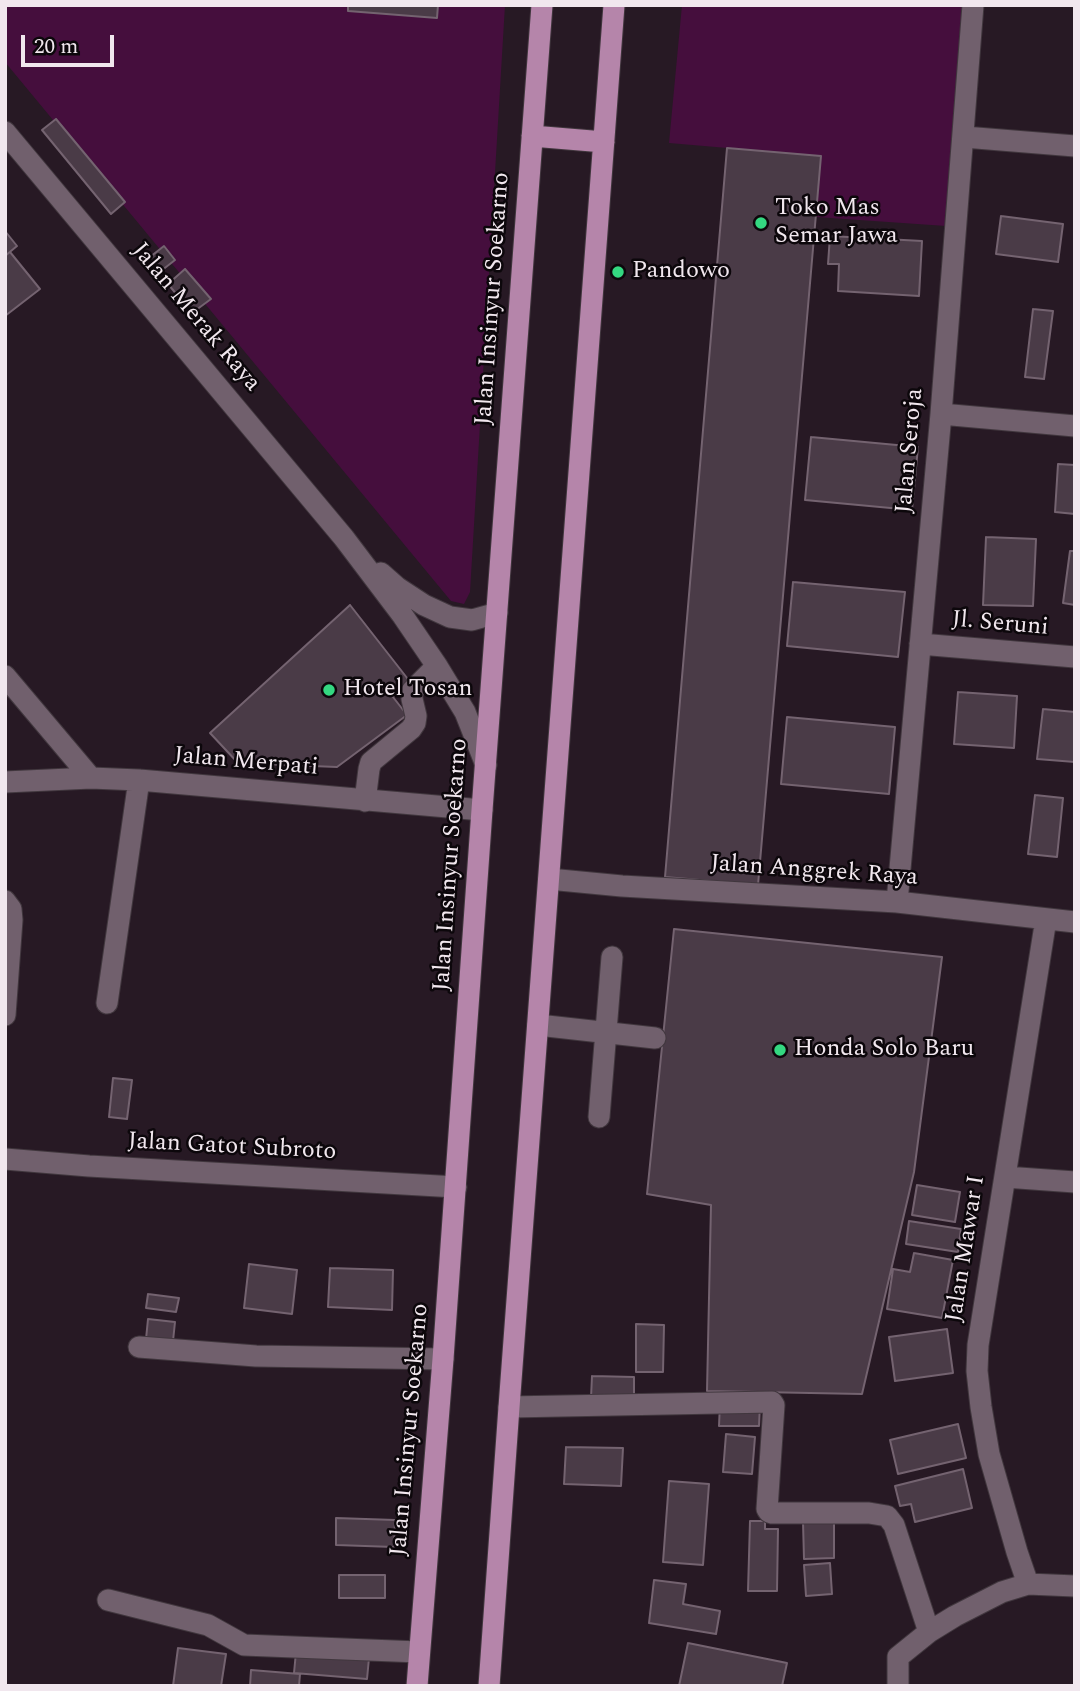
<!DOCTYPE html>
<html>
<head>
<meta charset="utf-8">
<style>
	body { margin:0 }
	#map { position:relative; width:1080px; height:1691px; overflow:hidden; background:#271924; font-family:Spectral,serif }
	canvas { display:block }
	.frame { position:absolute; inset:0; border:7px solid #f1e7ee; pointer-events:none }
	.scale { position:absolute; left:21px; top:35px; width:93px; height:32px; box-sizing:border-box; border:4px solid #f1e7ee; border-top:0; padding-left:9px; font-size:21px; line-height:24px; white-space:nowrap; color:#f1e7ee; -webkit-text-stroke:5px #0c070b; paint-order:stroke }
</style>
</head>
<body>
<div id="map">
<canvas width="1080" height="1691"></canvas>
<div class="frame"></div>
<div class="scale">20 m</div>
</div>
<script>
const ctx = document.querySelector('canvas').getContext('2d');
ctx.lineJoin = 'round';
function fill(path, color) { ctx.fillStyle = color; ctx.fill(path, 'evenodd'); }
const toPath = rows => new Path2D(rows.map(r => 'M' + r).join(''));
function strokePath(path, color, width, dash) { ctx.strokeStyle = color; ctx.lineWidth = width; ctx.lineCap = dash ? 'butt' : 'round'; ctx.setLineDash(dash || []); ctx.stroke(path); }
function drawText(font, color, halo, rows, align = 'center') {
  ctx.font = font + ' Spectral,serif'; ctx.lineWidth = 5; ctx.setLineDash([]); ctx.textBaseline = 'middle'; ctx.strokeStyle = halo; ctx.fillStyle = color; for (const [text, x, y, turn = 0] of rows) {
    ctx.save(); ctx.translate(x, y); ctx.rotate((+turn || 0) * Math.PI / 180); ctx.textAlign = isNaN(turn) ? turn : align; if (halo) ctx.strokeText(text, 0, 0); ctx.fillText(text, 0, 0); ctx.restore();
  }
}
fill(toPath([
	[5,5,505,5,470,592,464,604,451,601,5,62],
	[682,5,967,5,946,226,816,217,821,156,669,143]
]), '#450e3d');
const building = toPath([
	[348,5,438,5,437,18,348,11,348,5],
	[56,119,125,202,111,214,42,130,56,119],
	[727,148,821,156,758,885,665,877,727,148],
	[1001,216,1063,224,1058,262,996,254,1001,216],
	[5,231,17,246,5,256,5,231],
	[830,236,922,241,919,296,838,291,839,264,828,264,830,236],
	[164,246,175,260,161,271,150,257,164,246],
	[10,252,40,289,5,316,5,256,10,252],
	[185,269,211,299,192,313,168,284,185,269],
	[1033,309,1053,311,1044,379,1025,377,1033,309],
	[811,437,918,447,912,510,805,500,811,437],
	[1058,464,1075,465,1075,514,1055,512,1058,464],
	[986,537,1036,539,1033,606,983,605,986,537],
	[1070,551,1075,551,1075,605,1063,603,1070,551],
	[793,582,905,592,898,657,787,646,793,582],
	[350,605,411,683,393,697,407,715,337,767,238,763,210,733,350,605],
	[958,692,1017,696,1014,748,954,744,958,692],
	[1043,709,1075,712,1075,762,1037,759,1043,709],
	[787,717,895,727,889,794,781,784,787,717],
	[1035,795,1063,798,1057,857,1028,854,1035,795],
	[674,929,942,957,914,1172,862,1394,707,1391,711,1205,647,1194,674,929],
	[113,1078,132,1080,127,1119,109,1117,113,1078],
	[917,1185,960,1192,955,1222,912,1215,917,1185],
	[909,1221,961,1229,958,1252,906,1244,909,1221],
	[914,1253,953,1260,942,1318,887,1309,893,1269,910,1272,914,1253],
	[249,1264,297,1270,292,1314,244,1308,249,1264],
	[330,1268,393,1270,392,1310,328,1307,330,1268],
	[148,1294,179,1298,176,1312,146,1308,148,1294],
	[148,1319,175,1322,173,1341,146,1339,148,1319],
	[636,1324,664,1325,663,1372,636,1372,636,1324],
	[947,1329,953,1373,895,1381,889,1337,947,1329],
	[592,1376,634,1377,634,1399,591,1398,592,1376],
	[720,1403,760,1404,759,1426,719,1426,720,1403],
	[958,1424,966,1458,898,1474,890,1440,958,1424],
	[726,1434,755,1437,752,1474,723,1472,726,1434],
	[566,1447,623,1448,621,1486,564,1484,566,1447],
	[963,1469,972,1508,915,1522,911,1504,900,1506,895,1486,963,1469],
	[669,1481,709,1484,703,1565,663,1562,669,1481],
	[336,1518,395,1520,394,1547,336,1545,336,1518],
	[750,1521,765,1521,765,1529,778,1529,777,1591,748,1591,750,1521],
	[834,1521,834,1558,804,1559,803,1522,834,1521],
	[830,1563,832,1594,806,1596,804,1565,830,1563],
	[339,1575,385,1575,385,1598,339,1598,339,1575],
	[654,1580,686,1584,683,1604,720,1611,716,1634,649,1623,654,1580],
	[688,1643,787,1663,782,1686,679,1686,688,1643],
	[178,1648,226,1654,221,1686,173,1686,178,1648],
	[296,1652,369,1658,367,1679,294,1673,296,1652],
	[251,1670,300,1674,299,1686,250,1686,251,1670]
]);
fill(building, '#4a3b47');
strokePath(building, '#746370', 2);
const minor = toPath([
	[5,132,344,538,403,616,437,666,465,712,486,765],
	[964,137,1075,146],
	[941,414,1075,426],
	[381,573,398,588,424,605,450,617,472,620,497,613],
	[920,644,1075,657],
	[5,676,91,778],
	[5,782,91,778,139,780,482,810],
	[365,801,369,769,371,762,411,729,415,723,416,716,412,699,412,691,437,666],
	[549,879,622,886,897,902,1075,922],
	[5,901,11,909,12,920,5,1015],
	[897,902,941,414,973,5],
	[107,1003,139,780],
	[538,1025,655,1038],
	[599,1117,612,957],
	[5,1159,89,1166,456,1187],
	[1005,1177,1075,1182],
	[139,1347,256,1356,443,1359],
	[509,1407,772,1402,774,1405,767,1509,769,1512,772,1513,869,1513,887,1516,894,1525,929,1632],
	[1028,1584,1017,1552,989,1454,981,1407,977,1371,978,1345,1046,919],
	[108,1600,208,1625,244,1645,419,1652],
	[898,1686,898,1657,929,1632,955,1616,1002,1592,1028,1584,1075,1586]
]);
const major = toPath([
	[532,136,604,142],
	[417,1686,443,1359,482,810,542,5],
	[489,1686,509,1407,614,5]
]);
strokePath(minor, '#41373e', 23);
strokePath(major, '#41373e', 23);
strokePath(minor, '#71606d', 21);
strokePath(major, '#b585aa', 21);
for (const [x, y, r, color] of [
	[761,223,7,"#34d881"],
	[618,272,7,"#34d881"],
	[329,690,7,"#34d881"],
	[780,1050,7,"#34d881"]
]) { const dot = new Path2D(); dot.arc(x, y, r, 0, 2 * Math.PI); ctx.fillStyle = color; ctx.fill(dot); strokePath(dot, '#0c070b', 2.5); }
drawText('24px', '#f1e7ee', '#0c070b', [
	["Toko Mas",775,209],
	["Semar Jawa",775,237],
	["Pandowo",632,272],
	["Hotel Tosan",343,690],
	["Honda Solo Baru",794,1050]
], 'left');
drawText('24px', '#f1e7ee', '#0c070b', [
	["Jalan Insinyur Soekarno",494,299,-86],
	["Jalan Merak Raya",195,318,50],
	["Jalan Seroja",911,451,-85],
	["Jl. Seruni",1000,625,5],
	["Jalan Merpati",246,763,5],
	["Jalan Insinyur Soekarno",452,865,-86],
	["Jalan Anggrek Raya",814,872,4],
	["Jalan Gatot Subroto",232,1148,3],
	["Jalan Mawar I",967,1249,-81],
	["Jalan Insinyur Soekarno",411,1430,-85]
]);
</script>
</body>
</html>
